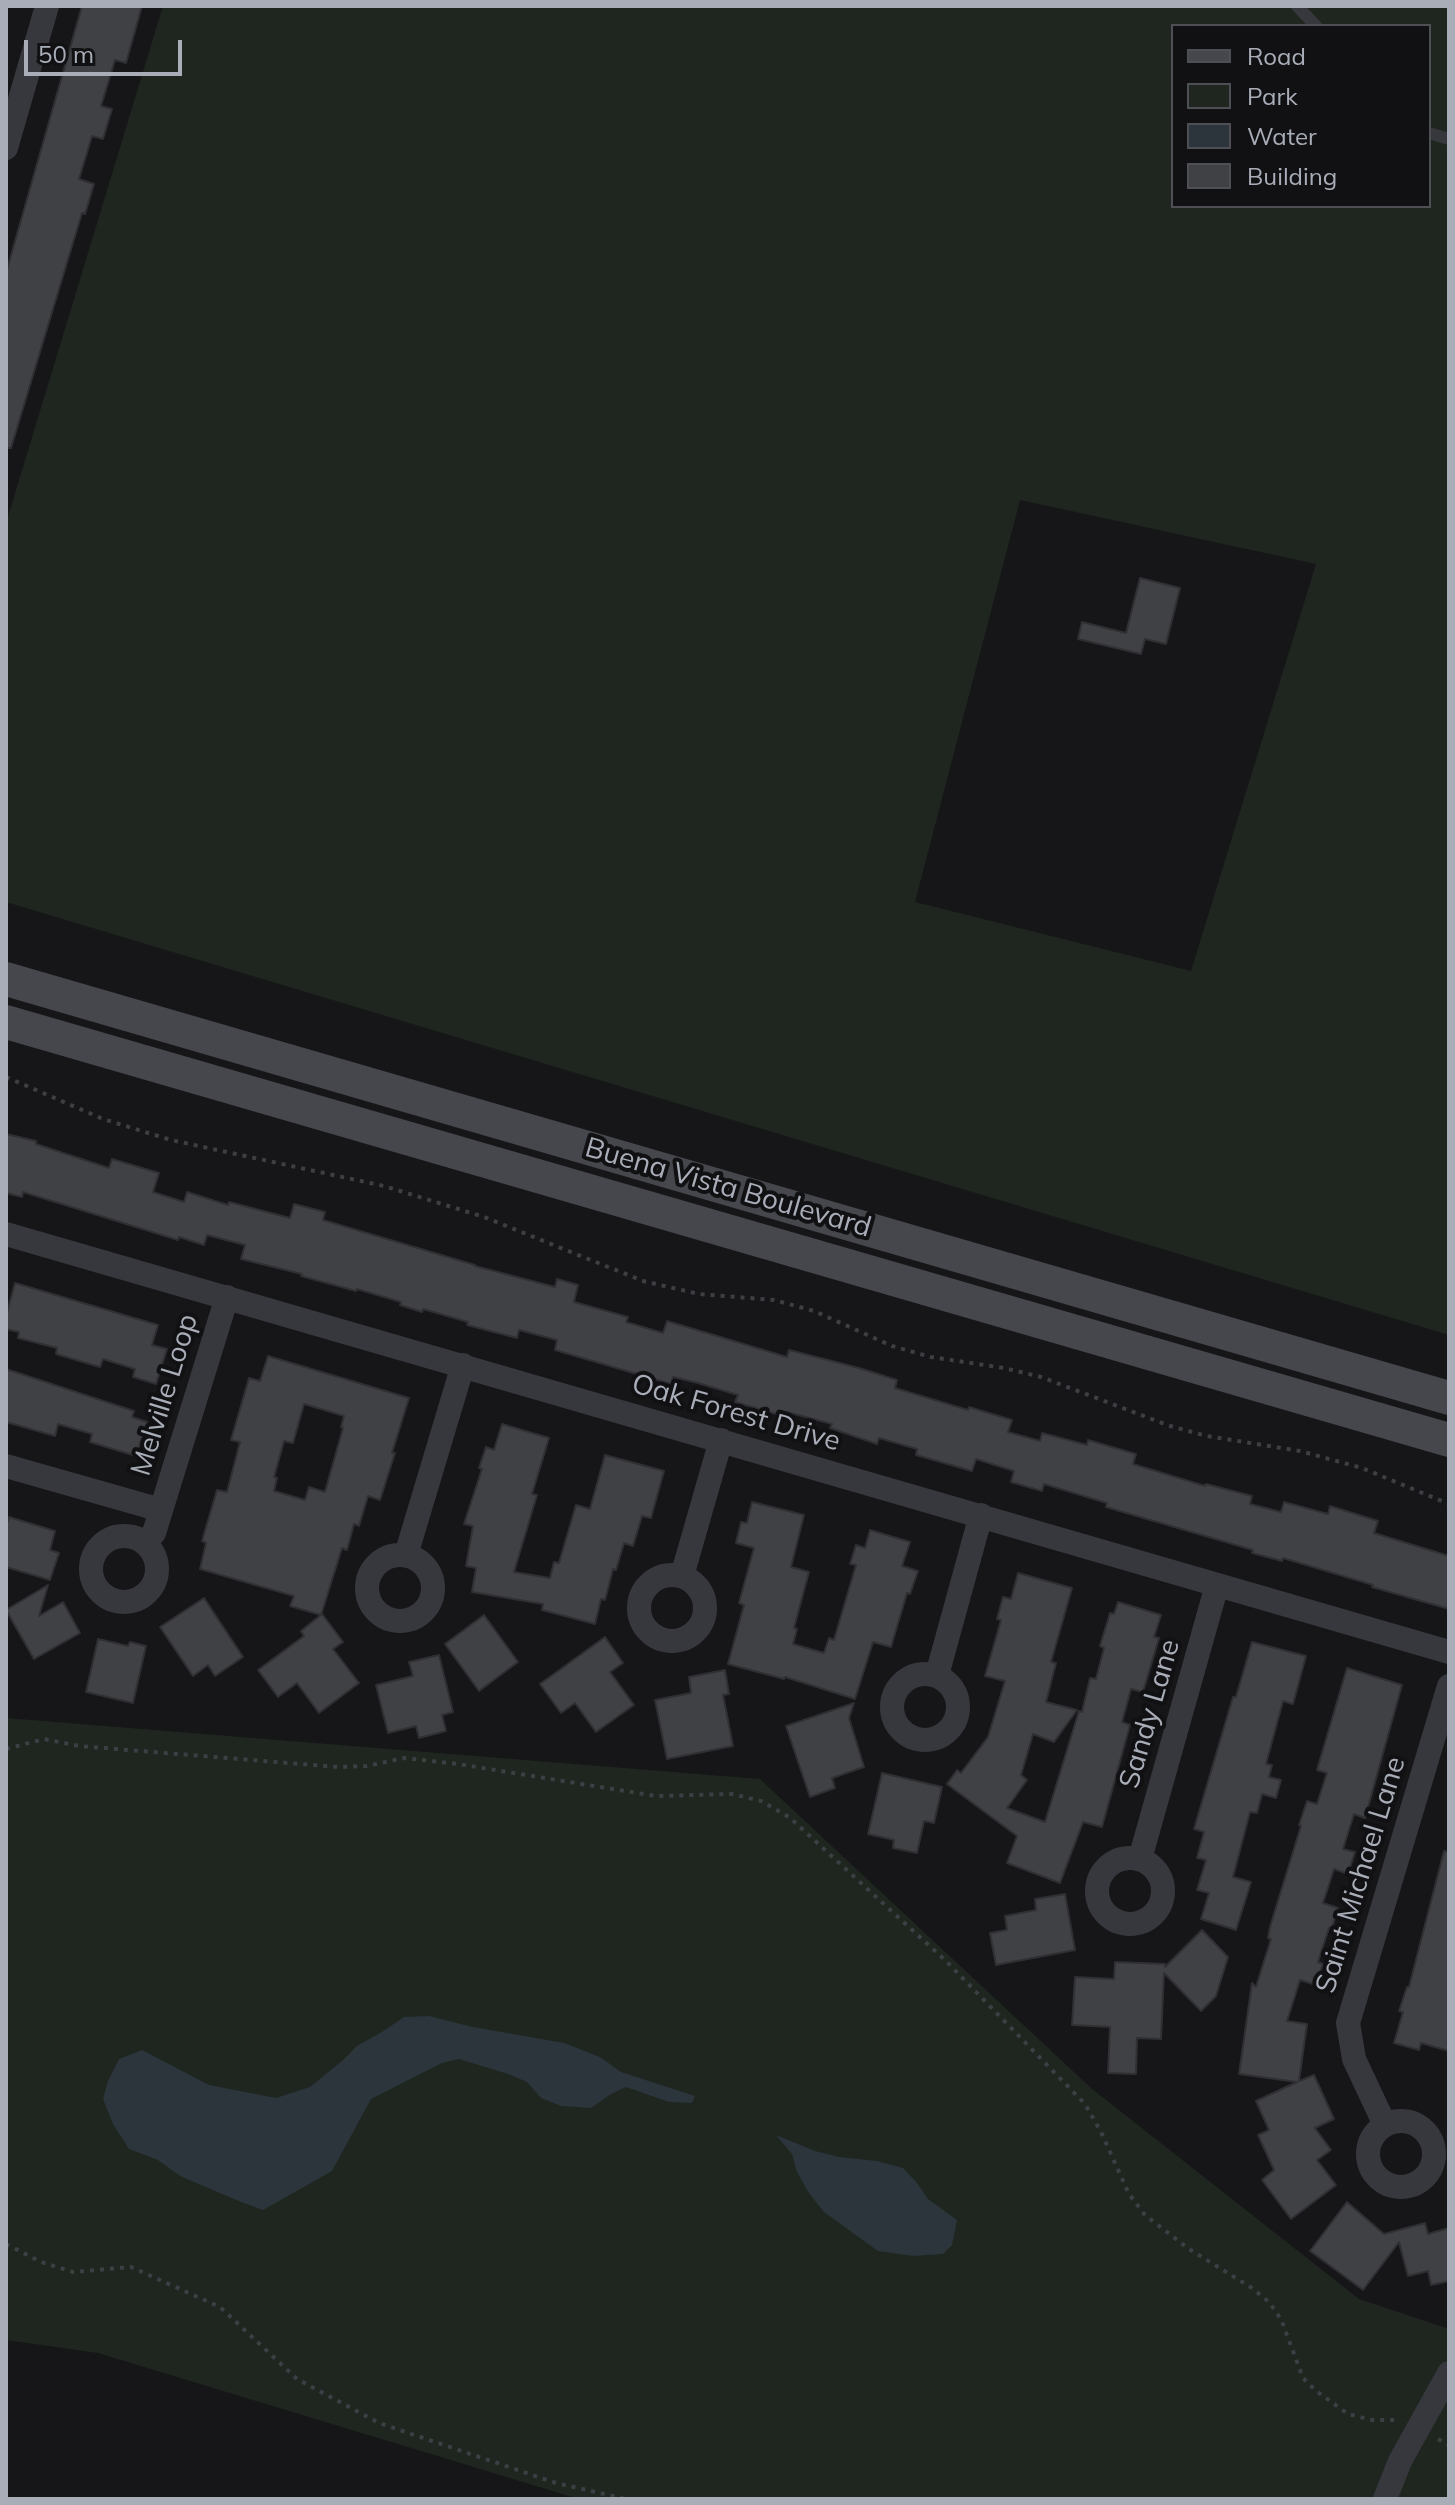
<!DOCTYPE html>
<html>
<head>
<meta charset="utf-8">
<style>
	body { margin:0 }
	#map { position:relative; width:1455px; height:2505px; overflow:hidden; background:#161618; font-family:Mulish,sans-serif }
	canvas { display:block }
	.frame { position:absolute; inset:0; border:8px solid #a8adb8; pointer-events:none }
	.legend { position:absolute; left:1171px; top:24px; width:260px; height:184px; box-sizing:border-box; background:#111113; border:2px solid #4d4f55; margin:0; padding:10px 14px; list-style:none; font-size:24px; color:#a8adb8 }
	.legend li { display:flex; align-items:center; gap:16px; height:40px }
	.legend b { width:40px; border:2px solid #4d4f55 }
	.scale { position:absolute; left:24px; top:40px; width:158px; height:36px; box-sizing:border-box; border:4px solid #a8adb8; border-top:0; padding-left:10px; font-size:24px; line-height:28px; white-space:nowrap; color:#a8adb8; -webkit-text-stroke:6px #111113; paint-order:stroke }
</style>
</head>
<body>
<div id="map">
<canvas width="1455" height="2505"></canvas>
<div class="frame"></div>
<ul class="legend">
<li><b style="height:10px;background:#45474d"></b>Road</li>
<li><b style="height:22px;background:#1e261f"></b>Park</li>
<li><b style="height:22px;background:#2c353c"></b>Water</li>
<li><b style="height:22px;background:#404145"></b>Building</li>
</ul>
<div class="scale">50 m</div>
</div>
<script>
const ctx = document.querySelector('canvas').getContext('2d');
ctx.lineJoin = 'round';
function fill(path, color) { ctx.fillStyle = color; ctx.fill(path, 'evenodd'); }
const toPath = rows => new Path2D(rows.map(r => 'M' + r).join(''));
function strokePath(path, color, width, dash) { ctx.strokeStyle = color; ctx.lineWidth = width; ctx.lineCap = dash ? 'butt' : 'round'; ctx.setLineDash(dash || []); ctx.stroke(path); }
function drawText(font, color, halo, rows, align = 'center') {
  ctx.font = font + ' Mulish,sans-serif'; ctx.lineWidth = 8; ctx.setLineDash([]); ctx.textBaseline = 'middle'; ctx.strokeStyle = halo; ctx.fillStyle = color; for (const [text, x, y, turn = 0] of rows) {
    ctx.save(); ctx.translate(x, y); ctx.rotate((+turn || 0) * Math.PI / 180); ctx.textAlign = isNaN(turn) ? turn : align; if (halo) ctx.strokeText(text, 0, 0); ctx.fillText(text, 0, 0); ctx.restore();
  }
}
fill(toPath([
	[163,6,1449,6,1449,1335,6,902,6,523],
	[1173,26,1429,26,1429,206,1173,206],
	[1020,500,1316,564,1191,971,915,902],
	[6,1718,760,1779,1091,2088,1359,2299,1449,2329,1449,2499,579,2499,98,2353,6,2340]
]), '#1e261f');
fill(toPath([
	[429,2016,473,2027,564,2043,600,2057,621,2072,695,2096,692,2103,669,2102,626,2087,611,2094,591,2108,561,2106,541,2098,527,2082,508,2074,459,2059,442,2063,371,2099,332,2171,263,2210,241,2202,180,2176,158,2160,129,2149,113,2124,103,2099,108,2081,119,2059,142,2050,209,2085,276,2098,310,2087,342,2061,357,2046,382,2032,404,2017],
	[776,2135,815,2151,839,2157,877,2161,903,2168,917,2183,928,2199,957,2220,952,2245,943,2254,913,2256,878,2251,824,2212,809,2193,797,2172,792,2154]
]), '#2c353c');
const building = toPath([
	[82,6,142,6,126,63,115,60,101,106,112,109,103,139,92,136,79,179,94,184,85,214,82,213,11,448,6,448,6,273,82,6],
	[1140,578,1180,588,1166,644,1145,639,1141,654,1078,639,1082,622,1126,633,1140,578],
	[6,1134,36,1141,36,1144,109,1168,112,1159,159,1173,153,1192,184,1202,187,1192,228,1205,229,1202,290,1218,294,1204,325,1212,323,1220,475,1265,475,1266,555,1287,557,1279,578,1285,574,1302,628,1317,626,1322,663,1333,667,1321,787,1357,789,1350,859,1368,897,1380,895,1388,968,1410,969,1407,1012,1420,1008,1432,1040,1441,1042,1433,1087,1445,1088,1440,1136,1454,1133,1464,1205,1486,1206,1484,1252,1496,1250,1504,1281,1512,1284,1502,1328,1514,1330,1506,1378,1521,1374,1533,1449,1556,1449,1609,1372,1587,1373,1585,1283,1558,1282,1561,1252,1553,1253,1550,1106,1507,1107,1503,1044,1484,1042,1491,1011,1482,1014,1471,976,1459,972,1471,916,1455,917,1449,879,1438,877,1444,830,1428,832,1424,787,1412,786,1417,735,1402,738,1395,698,1383,673,1377,671,1384,555,1350,557,1340,519,1330,517,1338,467,1325,468,1322,423,1309,422,1312,400,1305,401,1302,357,1289,356,1291,301,1276,302,1274,241,1259,245,1245,207,1235,204,1245,179,1237,178,1240,23,1192,22,1197,6,1193,6,1134],
	[15,1283,158,1325,152,1345,167,1349,156,1384,133,1377,135,1369,103,1359,100,1367,56,1354,57,1348,18,1338,19,1332,6,1329,6,1316,15,1283],
	[268,1356,409,1398,392,1453,395,1453,380,1500,368,1496,359,1526,354,1524,347,1550,342,1548,321,1615,290,1606,294,1596,200,1569,206,1543,202,1541,217,1490,227,1492,240,1442,231,1440,249,1378,260,1381,268,1356],
	[304,1404,344,1416,341,1427,343,1428,325,1492,309,1487,305,1500,274,1491,277,1478,274,1477,284,1441,293,1443,304,1404],
	[6,1369,134,1411,132,1417,147,1422,136,1456,90,1442,92,1434,58,1424,55,1436,6,1422,6,1369],
	[502,1424,549,1438,532,1494,537,1495,514,1572,550,1578,554,1562,559,1563,576,1505,590,1509,605,1455,664,1471,651,1518,642,1516,633,1546,624,1543,616,1570,613,1569,605,1600,601,1599,595,1624,542,1610,543,1604,472,1592,476,1568,466,1566,473,1526,464,1524,482,1469,479,1468,486,1447,494,1450,502,1424],
	[752,1502,804,1515,791,1567,809,1572,794,1628,797,1629,793,1644,824,1653,829,1638,834,1640,856,1565,850,1564,856,1545,865,1548,870,1530,910,1542,902,1566,918,1571,910,1594,907,1593,891,1647,873,1642,855,1699,785,1677,784,1679,728,1664,744,1605,739,1603,754,1548,736,1543,741,1522,747,1523,752,1502],
	[9,1517,55,1531,50,1550,59,1553,50,1580,6,1567,6,1527,9,1517],
	[1018,1573,1072,1588,1051,1662,1056,1663,1046,1702,1077,1710,1054,1742,1033,1734,1021,1775,1027,1780,1007,1808,1045,1822,1079,1711,1082,1712,1090,1678,1096,1679,1104,1648,1100,1646,1110,1613,1114,1614,1118,1602,1161,1615,1154,1637,1159,1638,1143,1692,1131,1689,1122,1722,1130,1725,1102,1827,1083,1822,1060,1883,1007,1863,1017,1836,947,1784,957,1770,961,1773,988,1737,1005,1681,985,1676,1001,1620,997,1619,1003,1597,1011,1599,1018,1573],
	[48,1585,39,1616,63,1602,80,1633,34,1659,6,1610,48,1585],
	[204,1598,243,1657,215,1676,208,1665,193,1676,160,1627,204,1598],
	[322,1614,343,1642,333,1649,359,1683,319,1713,297,1683,278,1697,258,1670,304,1636,301,1631,322,1614],
	[484,1615,518,1662,479,1691,445,1644,484,1615],
	[605,1637,623,1663,610,1672,634,1705,596,1732,575,1703,561,1713,540,1684,605,1637],
	[98,1639,128,1646,130,1642,146,1646,133,1703,86,1692,98,1639],
	[1252,1642,1306,1656,1293,1704,1283,1701,1266,1764,1272,1765,1269,1777,1281,1780,1276,1798,1262,1794,1257,1813,1250,1812,1233,1877,1251,1882,1236,1930,1201,1919,1209,1893,1197,1890,1206,1860,1197,1858,1204,1832,1194,1829,1233,1697,1236,1697,1252,1642],
	[439,1655,453,1712,442,1715,446,1731,419,1738,416,1726,388,1733,376,1685,413,1676,409,1662,439,1655],
	[1347,1668,1402,1685,1365,1818,1354,1814,1343,1849,1355,1852,1348,1874,1334,1869,1323,1903,1338,1908,1332,1928,1329,1928,1318,1962,1323,1964,1316,1985,1300,1980,1287,2021,1307,2024,1299,2081,1314,2075,1334,2119,1315,2128,1331,2150,1317,2160,1336,2185,1291,2219,1262,2180,1274,2170,1258,2135,1269,2130,1256,2101,1297,2082,1239,2074,1252,1983,1256,1987,1271,1939,1268,1938,1270,1927,1301,1826,1299,1825,1307,1801,1317,1804,1327,1773,1317,1770,1347,1668],
	[725,1670,729,1694,723,1695,733,1746,667,1759,655,1700,691,1693,689,1677,725,1670],
	[854,1703,849,1718,864,1767,832,1778,835,1788,810,1797,786,1726,854,1703],
	[882,1773,942,1787,934,1823,924,1821,917,1853,893,1848,894,1840,868,1834,882,1773],
	[1444,1851,1449,1852,1449,2051,1421,2043,1419,2050,1394,2043,1403,2012,1399,2011,1407,1987,1409,1987,1444,1851],
	[1065,1894,1075,1950,996,1965,990,1933,1007,1930,1005,1916,1036,1910,1035,1899,1065,1894],
	[1202,1930,1228,1957,1216,1996,1201,2011,1164,1973,1161,2039,1137,2038,1136,2074,1108,2073,1110,2027,1072,2025,1075,1977,1114,1979,1115,1962,1165,1964,1165,1967,1202,1930],
	[1347,2202,1384,2234,1425,2223,1428,2234,1449,2228,1449,2281,1431,2285,1428,2271,1408,2276,1399,2242,1363,2290,1310,2251,1347,2202]
]);
fill(building, '#404145');
strokePath(building, '#303034', 2);
strokePath(toPath([
	[6,1077,103,1119,171,1140,384,1186,484,1217,643,1281,699,1294,774,1300,814,1311,892,1346,931,1357,1004,1368,1041,1377,1170,1426,1207,1436,1300,1451,1362,1468,1449,1504],
	[6,1749,44,1739,79,1746,338,1767,367,1766,404,1758,458,1764,656,1796,732,1794,761,1801,789,1817,946,1961,1085,2104,1101,2132,1129,2194,1145,2215,1189,2249,1252,2288,1269,2302,1281,2319,1303,2378,1315,2390,1348,2414,1372,2420,1398,2420],
	[6,2244,41,2262,73,2272,131,2267,220,2307,297,2379,379,2423,556,2483,626,2499],
	[1438,2439,1449,2445]
]), '#3d3f44', 4, [4, 6]);
strokePath(toPath([
	[1297,6,1316,26],
	[1429,133,1449,139]
]), '#37383d', 12);
strokePath(toPath([
	[6,148,47,6],
	[6,1234,1449,1652],
	[6,1466,161,1510],
	'91 1569a33 33 0 1 1 66 0a33 33 0 1 1-66 0Z',
	[144,1542,154,1533,227,1297],
	'367 1588a33 33 0 1 1 66 0a33 33 0 1 1-66 0Z',
	[406,1555,463,1365],
	'639 1608a33 33 0 1 1 66 0a33 33 0 1 1-66 0Z',
	[682,1576,721,1440],
	'892 1707a33 33 0 1 1 66 0a33 33 0 1 1-66 0Z',
	[937,1675,981,1515],
	'1097 1891a33 33 0 1 1 66 0a33 33 0 1 1-66 0Z',
	[1140,1859,1217,1585],
	'1368 2154a33 33 0 1 1 66 0a33 33 0 1 1-66 0Z',
	[1385,2125,1354,2059,1348,2023,1449,1686],
	[1385,2499,1400,2461,1449,2373]
]), '#37383d', 24);
strokePath(toPath([
	[6,979,1449,1398],
	[6,1022,1449,1440]
]), '#45474d', 34);
drawText('28px', '#a8adb8', '#111113', [
	["Buena Vista Boulevard",728,1188,16],
	["Melville Loop",165,1395,-73],
	["Oak Forest Drive",736,1413,16],
	["Sandy Lane",1150,1714,-74],
	["Saint Michael Lane",1361,1875,-73]
]);
</script>
</body>
</html>
